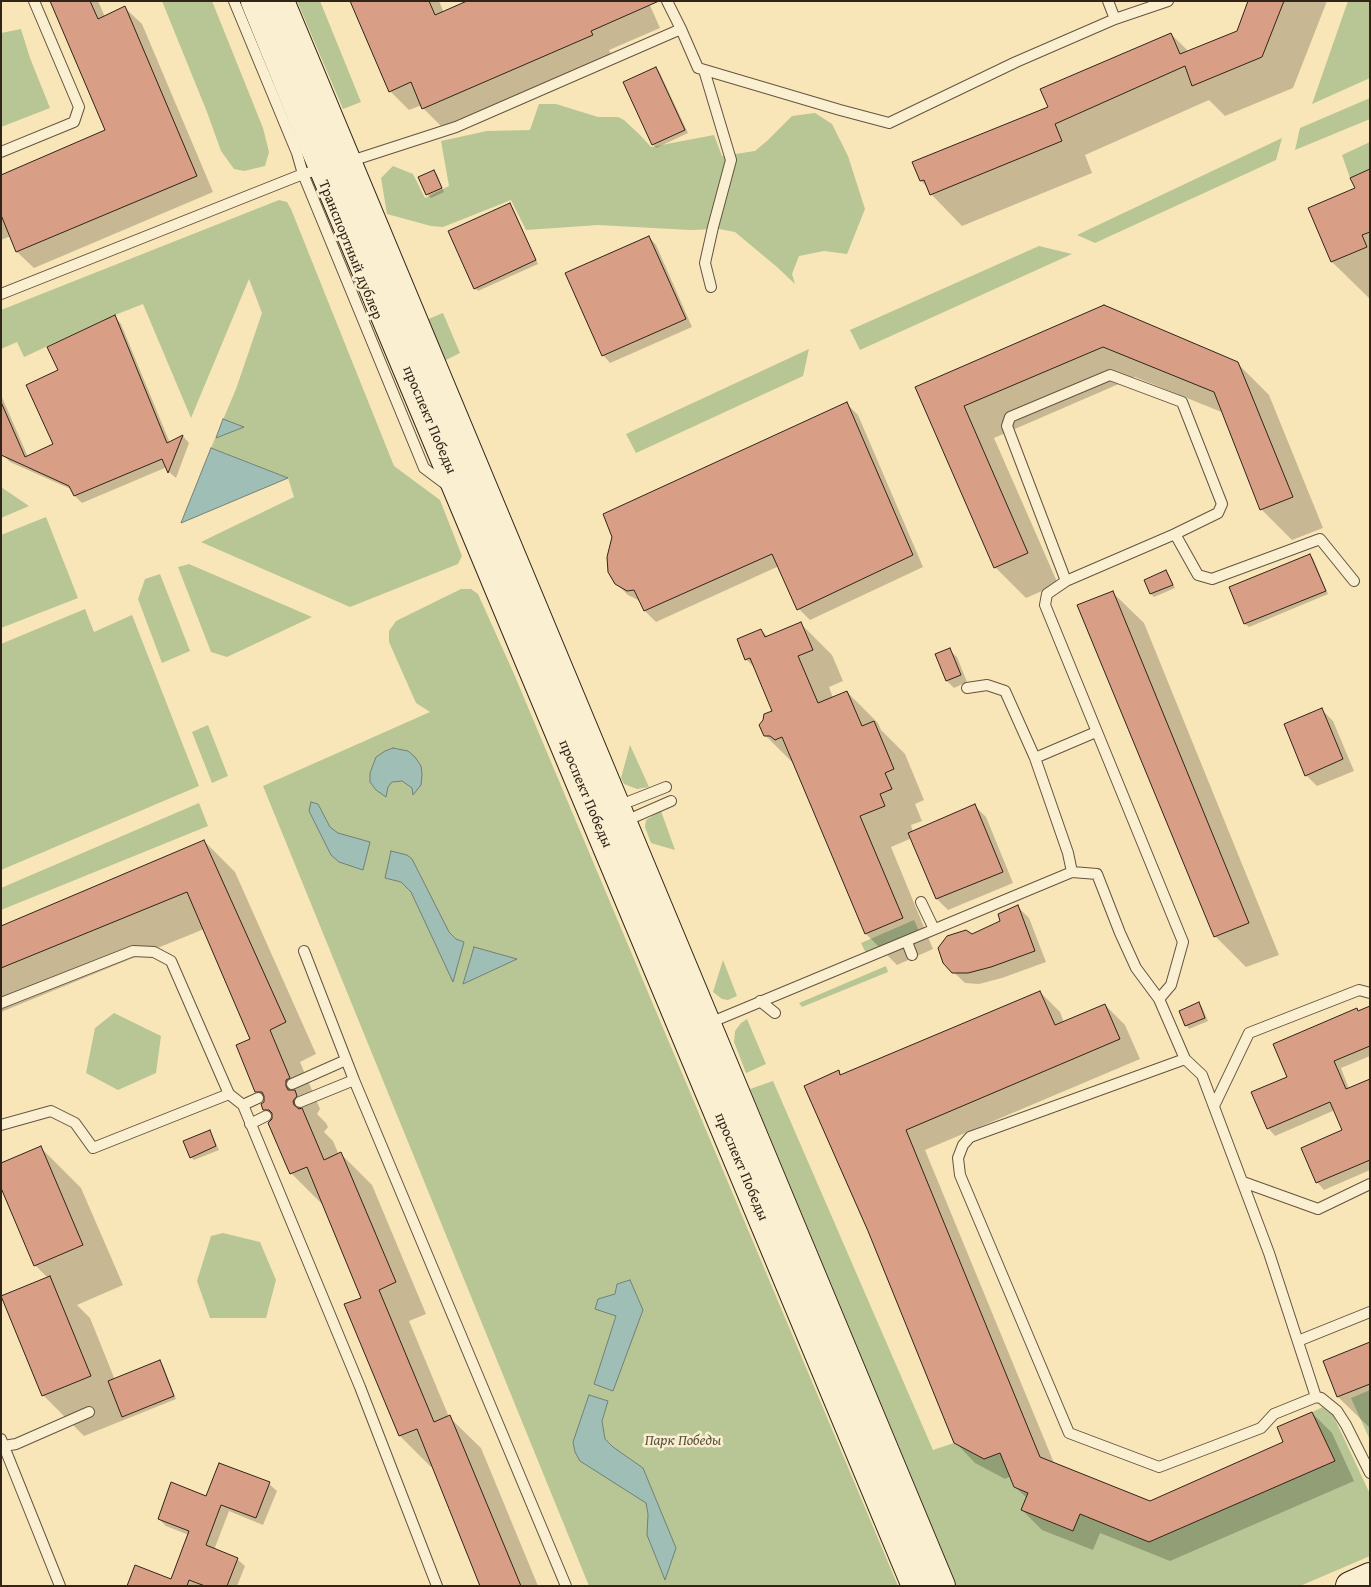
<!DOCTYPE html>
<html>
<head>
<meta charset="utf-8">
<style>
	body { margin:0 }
	#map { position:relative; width:1371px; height:1587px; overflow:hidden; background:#f9e6b8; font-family:"Gentium Book Plus",serif }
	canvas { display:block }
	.frame { position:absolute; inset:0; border:2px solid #312419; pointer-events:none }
</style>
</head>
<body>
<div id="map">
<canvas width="1371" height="1587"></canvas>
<div class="frame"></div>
</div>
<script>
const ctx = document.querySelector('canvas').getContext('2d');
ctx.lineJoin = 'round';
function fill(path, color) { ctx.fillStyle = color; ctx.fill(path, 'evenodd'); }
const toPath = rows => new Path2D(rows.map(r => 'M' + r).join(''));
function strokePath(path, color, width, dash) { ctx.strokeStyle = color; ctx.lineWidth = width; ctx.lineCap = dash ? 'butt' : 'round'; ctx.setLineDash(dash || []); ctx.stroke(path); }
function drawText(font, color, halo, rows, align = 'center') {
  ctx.font = font + ' "Gentium Book Plus",serif'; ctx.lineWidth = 5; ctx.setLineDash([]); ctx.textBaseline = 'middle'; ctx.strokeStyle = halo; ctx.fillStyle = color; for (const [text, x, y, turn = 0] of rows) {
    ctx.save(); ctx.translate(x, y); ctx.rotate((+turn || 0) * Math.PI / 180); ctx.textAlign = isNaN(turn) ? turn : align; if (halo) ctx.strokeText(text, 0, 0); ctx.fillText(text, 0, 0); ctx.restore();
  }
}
fill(toPath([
	[162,1,212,1,263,128,269,152,265,166,244,171,234,169,221,151,207,112],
	[297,1,320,1,361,102,343,109],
	[1348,1,1370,1,1370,78,1312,104],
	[21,29,30,58,50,108,1,127,1,33],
	[1370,98,1370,119,1295,150,1300,128],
	[539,104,556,104,598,117,618,117,624,120,640,135,651,147,714,135,722,156,755,151,768,140,792,116,815,113,832,124,848,156,865,209,847,254,824,251,799,256,792,274,795,284,777,267,735,232,719,229,690,230,598,225,526,230,511,200,443,227,431,226,387,214,381,178,393,166,413,174,425,198,449,186,441,141,487,131,530,130],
	[1282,138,1276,160,1095,243,1077,235],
	[1370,142,1370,169,1350,178,1342,155],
	[279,200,287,202,291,209,394,466,440,500,462,556,458,564,350,607,201,542,294,497,288,478,211,448,236,389,262,313,249,279,191,418,143,304,115,315,24,357,17,342,1,349,1,310],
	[1039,246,1072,254,860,350,850,330],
	[443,313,460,353,444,361,426,320],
	[809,349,803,376,636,453,626,434],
	[1,487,29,506,1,518],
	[46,517,78,598,1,628,1,535],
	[189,564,312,617,227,657,211,652,178,567],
	[160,574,190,651,162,663,138,599,145,579],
	[461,589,471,589,478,594,514,674,898,1586,589,1586,263,786,430,712,416,703,389,642,389,631,396,621],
	[85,609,94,632,132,615,199,786,1,870,1,644],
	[208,725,228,776,212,783,192,732],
	[630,745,649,787,637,789,624,784,621,778],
	[199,803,208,826,1,910,1,888],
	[661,811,675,850,651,843,645,827,646,820],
	[914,920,919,931,866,953,861,943],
	[723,960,737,996,728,1000,722,999,713,992],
	[886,966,888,972,802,1007,799,1003],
	[114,1013,161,1036,156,1073,118,1090,86,1073,95,1028],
	[747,1019,766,1064,746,1073,734,1042,735,1031,741,1023],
	[773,1081,933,1450,954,1443,984,1459,1000,1453,1014,1487,1028,1493,1021,1510,1072,1531,1080,1514,1149,1542,1334,1461,1312,1412,1323,1407,1333,1415,1370,1494,1370,1556,1300,1586,957,1586,750,1089],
	[223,1233,260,1242,276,1280,266,1318,210,1318,197,1281,211,1236],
	[1370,1390,1370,1440,1351,1398]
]), '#b7c694');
const water = toPath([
	[223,419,244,427,216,438,223,419],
	[211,448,288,478,181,523,211,448],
	[393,748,408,751,415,757,421,766,422,774,421,785,413,795,412,788,402,781,392,782,388,787,386,797,376,790,370,782,370,773,376,757,385,751,393,748],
	[311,802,318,804,330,827,338,833,370,842,363,870,339,862,331,855,309,811,311,802],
	[391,851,407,855,412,859,449,932,456,939,464,942,453,982,411,892,401,882,385,878,391,851],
	[474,947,517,959,463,984,474,947],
	[630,1280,643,1310,613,1391,594,1384,616,1316,595,1309,598,1299,615,1294,617,1284,630,1280],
	[589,1395,608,1401,602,1421,605,1439,613,1447,643,1468,676,1548,665,1580,647,1535,648,1514,646,1503,580,1461,575,1452,573,1442,589,1395]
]);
fill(water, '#9fbeb6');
strokePath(water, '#738077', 1);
fill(toPath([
	[51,1,98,1,105,17,125,8,142,24,213,192,34,268,17,252,11,236,1,240,1,176,107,130],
	[351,1,439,1,444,13,648,1,660,28,609,50,611,54,442,127,423,108,422,105,409,110,390,91],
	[1249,1,1327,1,1293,88,1225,116,1209,100,1085,155,1092,173,962,226,931,194,929,189,921,181,1049,108,1171,34,1189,52,1238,32],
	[656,68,659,71,688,133,656,148,653,144],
	[434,171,437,174,444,192,431,198,427,194,420,177],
	[1370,171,1370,299,1332,262,1310,208,1356,189],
	[510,205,513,208,538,264,478,291,475,288],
	[649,237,656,245,692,327,610,363,603,355],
	[1104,306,1237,363,1269,395,1323,528,1292,540,1261,509,1224,413,1135,377,994,438,1058,584,1026,598,995,567,916,388],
	[115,317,121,324,170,443,183,436,189,443,176,478,169,472,167,467,82,503,75,496,73,490,10,462,2,454,1,452,1,395,28,457,55,445,59,371],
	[847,404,858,415,923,567,810,620,799,609,779,566,656,622,645,611,640,601,628,595,616,583],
	[1310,555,1313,558,1328,594,1249,627,1245,624,1231,588],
	[1166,571,1169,575,1175,588,1154,597,1151,594],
	[1112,592,1144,623,1279,955,1246,967,1215,936],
	[801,624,832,655,843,681,829,687,833,698,847,692,878,723,881,730,905,754,924,800,915,804,922,821,911,825,913,832,975,806,986,817,1013,883,948,910,937,899,912,838,891,847,933,949,897,965,866,934,796,766,765,735,774,712,756,669,746,659,761,630,768,637],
	[949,650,957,657,967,682,954,688,947,681,936,655],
	[1322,710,1333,721,1354,771,1317,786,1306,775],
	[204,841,235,872,316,1054,300,1062,320,1109,317,1114,326,1123,328,1127,324,1132,333,1141,339,1155,341,1154,372,1185,426,1314,409,1321,449,1417,481,1448,538,1586,481,1586,433,1466,431,1467,400,1436,350,1317,363,1298,323,1204,322,1204,291,1173,273,1118,264,1109,265,1100,257,1091,251,1039,204,929,1,1012,1,927],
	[1018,907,1029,918,1046,962,1002,978,979,984,965,983,944,963,971,935,1002,922],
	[1040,992,1060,1012,1064,1023,1105,1005,1125,1025,1140,1059,925,1150,1054,1463,1150,1502,1285,1443,1312,1413,1332,1433,1354,1481,1170,1561,1100,1533,1093,1550,1042,1530,1022,1510,1027,1498,1015,1487,1011,1476,1005,1479,975,1463,955,1442,839,1072,842,1076],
	[1199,1004,1202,1007,1208,1021,1189,1029,1186,1025],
	[1370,1007,1370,1056,1341,1068,1349,1089,1370,1080,1370,1170,1324,1190,1317,1182,1344,1131,1335,1110,1275,1136,1268,1128,1288,1077,1358,1012],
	[209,1132,212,1135,219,1150,194,1160,191,1157],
	[41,1148,81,1188,123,1285,77,1305,90,1318,115,1380,159,1362,163,1365,176,1399,84,1436,43,1395,48,1278,35,1265],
	[1370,1343,1370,1428,1338,1397,1325,1362],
	[269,1484,277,1491,263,1525,229,1511,214,1550,237,1559,245,1566,237,1586,128,1586,172,1580,189,1535,166,1526,159,1519,207,1497]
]), '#0003');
const building = toPath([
	[50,1,90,1,98,19,125,6,197,176,16,252,1,215,1,175,105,130,50,1],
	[350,1,429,1,435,15,467,1,659,1,591,31,593,35,422,109,411,82,389,92,350,1],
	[1248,1,1284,1,1262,57,1192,86,1185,66,1055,124,1062,141,930,195,924,180,920,181,912,162,1048,107,1040,89,1171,33,1180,54,1237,31,1248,1],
	[656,67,685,130,652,145,623,82,656,67],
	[1370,169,1370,232,1362,235,1367,247,1331,262,1308,208,1355,188,1350,178,1370,169],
	[434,170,442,188,426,195,418,177,434,170],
	[510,203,536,260,474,289,448,231,510,203],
	[649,236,686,319,602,356,565,273,649,236],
	[1104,305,1238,362,1293,497,1260,510,1214,392,1103,347,964,406,1028,553,994,568,915,387,1104,305],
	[115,315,167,443,183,435,168,473,162,459,74,496,69,486,1,455,1,402,25,457,53,444,26,385,58,370,47,347,115,315],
	[847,402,913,555,797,610,772,554,644,611,634,590,627,591,615,584,608,572,607,557,612,537,603,514,847,402],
	[1310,554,1326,591,1244,624,1229,587,1310,554],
	[1166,570,1173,585,1150,594,1144,580,1166,570],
	[1113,591,1249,923,1214,937,1077,605,1113,591],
	[801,622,813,650,798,656,818,703,847,691,862,726,874,721,894,769,885,773,892,789,880,794,885,806,860,816,903,918,865,934,782,737,775,740,770,736,764,736,759,725,763,720,764,714,772,711,750,658,745,660,737,639,761,629,765,637,801,622],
	[950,648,961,675,946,681,935,654,950,648],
	[1322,708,1343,759,1305,776,1284,724,1322,708],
	[975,804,1003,872,936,899,908,833,975,804],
	[204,840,286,1022,270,1030,290,1078,286,1080,286,1086,288,1090,295,1090,297,1096,293,1101,294,1105,299,1109,302,1108,324,1160,341,1152,396,1282,379,1290,434,1422,450,1415,521,1586,480,1586,417,1429,399,1436,344,1304,361,1298,307,1167,290,1174,286,1165,268,1123,272,1119,272,1113,269,1110,263,1110,261,1104,264,1102,264,1096,262,1092,255,1092,236,1045,250,1039,187,892,1,968,1,926,204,840],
	[1018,905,1035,951,991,967,968,973,952,973,943,963,938,948,947,936,966,930,972,934,1000,921,998,914,1018,905],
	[1040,991,1055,1025,1105,1004,1120,1039,906,1130,1040,1457,1150,1501,1283,1442,1277,1427,1312,1412,1335,1461,1149,1542,1080,1514,1073,1531,1021,1510,1028,1493,1014,1487,1000,1453,984,1459,954,1443,868,1231,804,1086,839,1070,840,1075,1040,991],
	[1199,1002,1205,1018,1185,1026,1179,1011,1199,1002],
	[1370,1006,1370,1046,1334,1061,1346,1089,1370,1079,1370,1160,1316,1183,1301,1148,1342,1130,1330,1102,1267,1129,1251,1092,1287,1077,1273,1044,1357,1008,1358,1011,1370,1006],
	[210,1130,216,1146,190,1158,183,1141,210,1130],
	[41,1146,83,1245,34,1266,1,1188,1,1163,41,1146],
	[50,1276,91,1376,42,1396,1,1296,50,1276],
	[1370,1342,1370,1384,1337,1397,1323,1361,1370,1342],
	[160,1360,174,1396,122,1417,108,1381,160,1360],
	[219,1463,270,1482,256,1518,221,1505,206,1545,238,1558,227,1586,205,1586,189,1580,187,1586,127,1586,135,1565,171,1579,189,1531,158,1519,171,1482,206,1496,219,1463]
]);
fill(building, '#d99e86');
strokePath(building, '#312419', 1);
const lane = toPath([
	[234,1,297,153,303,174,424,468,448,486],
	[667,1,681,29],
	[1108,1,1115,19],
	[704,70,731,160,713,227,705,263,711,287],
	[1,152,74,122,79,107,34,1],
	[348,162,456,127,681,29,698,68,840,110,889,123,1016,62,1115,19,1168,1],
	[1,294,303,174,322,169],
	[1066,581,1007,426,1010,417,1110,375,1182,402,1222,504,1218,513,1175,534],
	[967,688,987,685,1005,691,1035,758,1068,853,1072,872],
	[1035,758,1096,732],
	[618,806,666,787],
	[623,822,671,801],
	[921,902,934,929],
	[907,942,912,955],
	[304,951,354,1080,566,1586],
	[1159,999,1171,985,1183,942,1045,605,1047,594,1066,581,1175,534,1198,575,1212,579,1320,539,1354,581],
	[760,1001,775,1013],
	[1,1003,133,951,154,952,171,961,229,1094,243,1105,360,1387,437,1586],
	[707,1024,1072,872,1097,874,1120,933,1136,968,1159,999,1185,1059,1202,1075,1269,1253,1316,1397,1321,1398,1337,1411,1346,1425,1370,1473],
	[1185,1059,970,1137,963,1145,958,1158,960,1175,1069,1433,1159,1467,1261,1428,1274,1414,1316,1397],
	[292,1084,346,1060],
	[300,1102,354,1080],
	[243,1105,258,1098],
	[1214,1106,1249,1033,1359,990,1370,993],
	[250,1124,266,1116],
	[1,1125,51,1111,75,1123,93,1148,229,1094],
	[1243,1182,1318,1209,1370,1184],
	[1298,1341,1370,1312],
	[1,1439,60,1586],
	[4,1446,16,1444,89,1412]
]);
const secondary = toPath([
	[255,1,314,146,916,1586],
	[280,1,941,1586],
	[1350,1586,1370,1577]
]);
strokePath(lane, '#635441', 12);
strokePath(secondary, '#312419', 30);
strokePath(lane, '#fbefd1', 10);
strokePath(secondary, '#fbefd1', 28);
drawText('15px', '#312419', '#fbefd1', [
	["Транспортный дублер",350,250,68],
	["проспект Победы",429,420,67],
	["проспект Победы",585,794,67],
	["проспект Победы",741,1167,67]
]);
drawText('italic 15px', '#59553e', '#fbefd1', [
	["Парк Победы",683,1441]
]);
</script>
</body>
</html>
